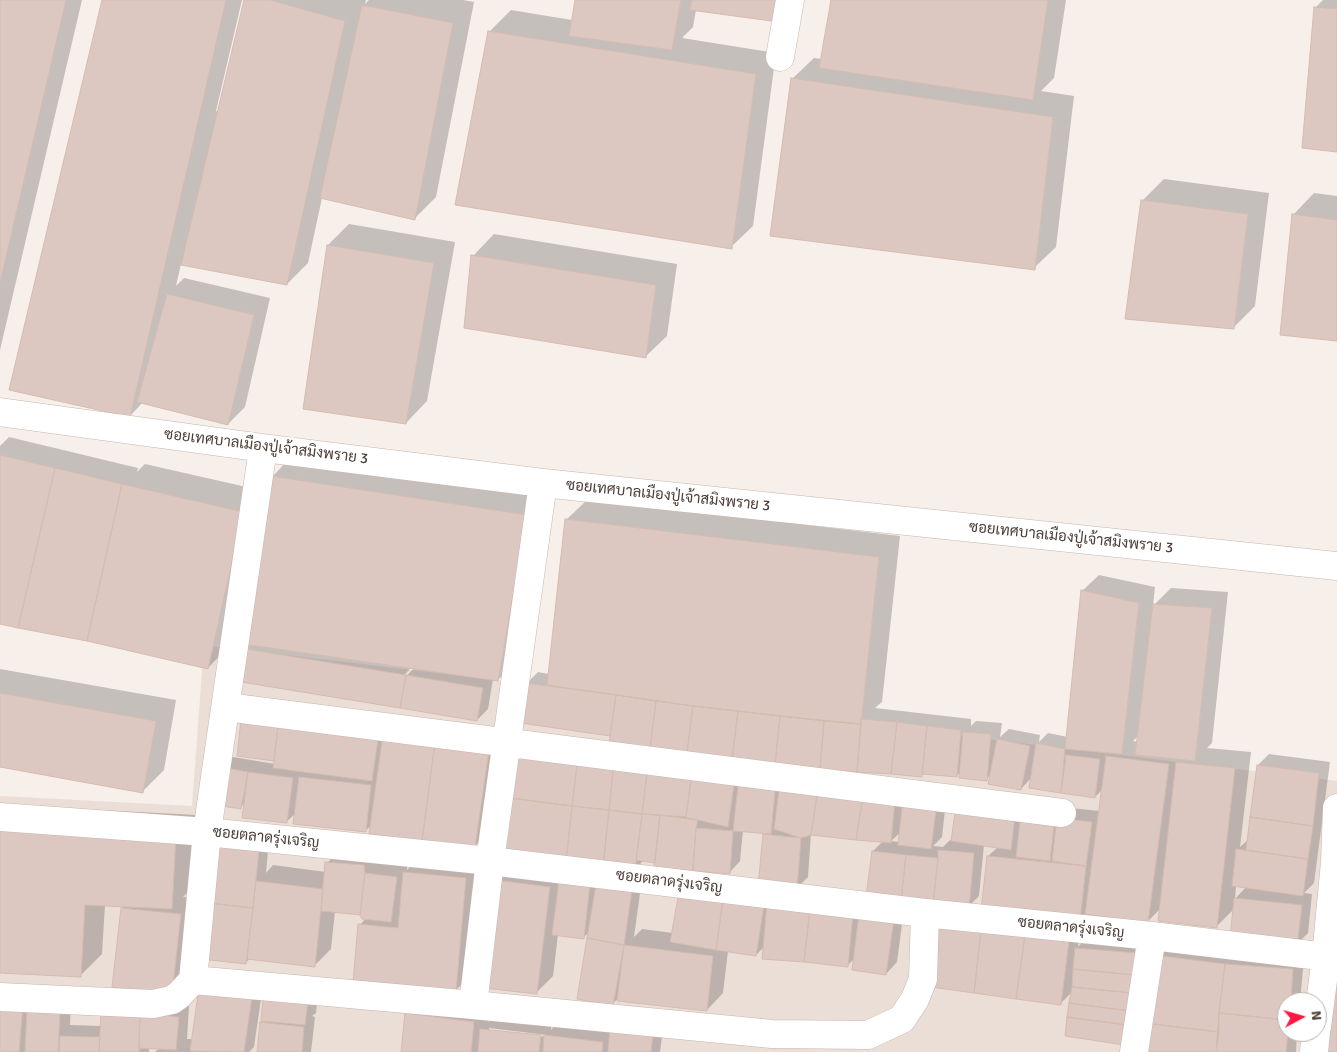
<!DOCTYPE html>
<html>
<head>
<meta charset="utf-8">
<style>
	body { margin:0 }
	#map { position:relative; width:1337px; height:1052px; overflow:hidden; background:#f6efea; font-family:Signika,sans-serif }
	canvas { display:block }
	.north { position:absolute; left:1277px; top:992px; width:50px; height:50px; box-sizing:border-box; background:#fff; border:1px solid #b7b1af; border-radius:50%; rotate:84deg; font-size:14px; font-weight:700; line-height:20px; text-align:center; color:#4c3d37 }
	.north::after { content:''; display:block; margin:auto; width:18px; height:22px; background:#ff1842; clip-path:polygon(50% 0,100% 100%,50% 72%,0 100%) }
</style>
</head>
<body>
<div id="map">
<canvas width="1337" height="1052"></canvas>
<div class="north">N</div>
</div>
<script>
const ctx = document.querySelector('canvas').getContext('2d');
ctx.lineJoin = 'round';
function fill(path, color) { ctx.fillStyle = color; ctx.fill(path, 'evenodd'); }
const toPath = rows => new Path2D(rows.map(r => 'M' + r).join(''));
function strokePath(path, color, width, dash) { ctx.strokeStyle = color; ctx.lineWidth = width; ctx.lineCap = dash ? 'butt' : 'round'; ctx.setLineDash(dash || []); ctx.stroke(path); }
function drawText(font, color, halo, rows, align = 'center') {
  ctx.font = font + ' Signika,Sarabun,sans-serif'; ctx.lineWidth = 5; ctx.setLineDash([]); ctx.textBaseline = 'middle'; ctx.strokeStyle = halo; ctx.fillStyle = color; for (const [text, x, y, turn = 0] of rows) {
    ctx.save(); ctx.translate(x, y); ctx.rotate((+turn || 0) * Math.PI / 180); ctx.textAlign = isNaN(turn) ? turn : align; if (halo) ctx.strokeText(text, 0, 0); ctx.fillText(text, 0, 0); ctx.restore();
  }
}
fill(toPath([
	[204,645,1337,781,1337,1052,0,1052,0,796,192,806],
	[1287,1002,1317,1002,1317,1032,1287,1032]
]), '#ebded7');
fill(toPath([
	[0,0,82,0,0,350],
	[104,0,242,0,216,111,219,112,245,0,366,0,365,4,369,0,463,0,474,2,436,197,414,219,322,198,308,263,287,284,181,264,176,286,184,278,270,298,245,407,228,424,143,402,130,416],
	[576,0,800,0,696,10,693,27,682,38,776,53,753,226,731,247,489,32,511,10,572,20],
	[832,0,1066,0,1054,78,1041,91,1074,96,1056,247,1034,268,792,79,814,58,822,59],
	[1323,0,1337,0,1337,151,1316,7],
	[1164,179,1269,193,1255,306,1234,327,1142,201],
	[1314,193,1337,196,1337,340,1293,215],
	[349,224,455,242,427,401,406,423,328,245],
	[494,234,677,264,667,336,645,357,473,256],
	[9,437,138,468,137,472,145,464,264,491,229,646,208,668,87,640,0,623,0,446],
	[293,455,547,494,519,659,498,680,493,679,488,709,477,720,237,680,272,477],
	[412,667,415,667,402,681,400,679],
	[588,499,900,536,882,702,875,708,971,719,971,726,976,721,1002,723,1000,737,1009,729,1040,735,1039,742,1048,733,1068,737,1082,591,1099,575,1155,587,1153,606,1171,588,1228,592,1212,743,1207,748,1251,752,1240,847,1249,839,1258,765,1269,754,1330,762,1314,883,1304,893,1312,894,1308,933,1297,944,1234,909,1217,926,1161,908,1147,922,1086,913,1079,920,988,856,998,847,984,845,979,896,968,907,873,851,883,841,811,833,808,877,797,888,764,835,767,832,743,830,740,861,729,873,699,870,691,878,656,861,644,860,635,869,517,751,947,791,942,837,933,846,943,847,950,840,952,840,957,807,1070,808,1100,811,1103,789,1095,797,1031,787,1032,777,1021,789,992,774,986,779,961,771,957,776,923,773,921,776,612,735,522,722,527,683,538,672,549,674,566,520],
	[1139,735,1138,742,1133,741],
	[901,832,899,842,891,841],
	[1236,886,1246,887,1235,899],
	[0,669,176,700,164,770,143,791,0,766],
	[242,721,504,734,491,829,475,846,372,825,365,831,296,813,286,822,245,803,240,808,222,768,233,757,275,764,275,758],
	[21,806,197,815,193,887,183,897,197,898,188,976,172,992,122,908,124,906,105,905,102,954,81,975,0,971],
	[269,840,266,873,273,865,326,872,327,863,338,852,376,863,407,866,407,870,421,856,482,861,472,974,455,991,360,925,366,918,361,913,335,911,331,949,315,965,250,958,246,963,214,846],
	[514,864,642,879,634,937,642,929,673,933,680,893,904,909,897,962,886,974,854,959,847,966,764,947,756,955,728,951,723,993,707,1010,620,997,612,1004,589,932,583,938,558,934,553,976,536,993,498,881],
	[1080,930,1078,947,1087,937,1147,942,1141,998,1072,992,1060,1004,932,986],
	[1172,939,1304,958,1300,1002,1287,1002,1287,1032,1297,1032,1296,1052,1144,1052,1155,956],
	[319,981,316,1013,312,1016,315,1017,311,1052,258,1052,261,1023],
	[263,985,254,1047,249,1052,155,1052,159,1048,149,1047,149,1052,0,1052,0,998,71,1000,70,1025,101,1026,114,1001,189,1006,187,1039,193,1039],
	[423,997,490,1005,488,1022,492,1018,551,1024,551,1030,556,1024,664,1022,660,1052,402,1052,407,1014],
	[489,1028,547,1035,547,1037,489,1031]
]), '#0003');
const building = toPath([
	[0,0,66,0,0,283,0,0],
	[102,0,226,0,130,417,9,390,102,0],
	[244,0,270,0,345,21,287,285,181,265,244,0],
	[575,0,681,0,672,50,569,36,575,0],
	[692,0,783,0,779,22,690,10,692,0],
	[831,0,1048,0,1033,100,819,68,831,0],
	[362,5,453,23,415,220,320,198,362,5],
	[1314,7,1337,9,1337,152,1302,148,1314,7],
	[488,31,756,74,732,249,455,205,488,31],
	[791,78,1053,117,1035,270,770,236,791,78],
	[1141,200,1248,214,1234,329,1125,319,1141,200],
	[1292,214,1337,220,1337,341,1280,335,1292,214],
	[327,245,434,263,406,424,303,409,327,245],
	[471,255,656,285,646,358,464,328,471,255],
	[167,294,254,315,228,425,137,402,167,294],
	[0,455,55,468,18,628,0,624,0,455],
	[55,468,122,484,87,641,18,628,55,468],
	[271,476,527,515,498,681,243,644,271,476],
	[122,484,243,512,208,669,87,641,122,484],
	[565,519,879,557,861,724,780,716,693,706,547,685,565,519],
	[1081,590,1139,603,1122,754,1065,749,1081,590],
	[1153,604,1212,608,1195,761,1135,755,1153,604],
	[240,648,406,675,400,708,235,681,240,648],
	[406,675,483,688,477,721,400,708,406,675],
	[526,683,616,695,610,736,521,723,526,683],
	[0,693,156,721,143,793,0,767,0,693],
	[616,695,656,701,650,749,609,744,616,695],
	[656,701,693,706,687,753,650,749,656,701],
	[693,706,738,711,732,759,687,753,693,706],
	[738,711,780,716,775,765,732,759,738,711],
	[780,716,824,721,820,769,775,765,780,716],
	[861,719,897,722,891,774,857,772,861,719],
	[241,720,278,726,274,761,237,756,241,720],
	[824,721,861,724,857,772,820,769,824,721],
	[897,722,927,726,922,777,891,774,897,722],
	[278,726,378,739,372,781,273,768,278,726],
	[927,726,961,730,957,777,922,774,927,726],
	[963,732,991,734,987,781,959,778,963,732],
	[383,734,435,742,422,841,369,834,383,734],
	[997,739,1030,746,1021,790,988,784,997,739],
	[435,742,489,750,475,847,422,841,435,742],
	[1036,743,1065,749,1061,793,1029,788,1036,743],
	[516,750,578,757,572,806,510,798,516,750],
	[1066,755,1100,759,1095,798,1061,793,1066,755],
	[1106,756,1169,764,1148,923,1085,914,1106,756],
	[578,757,614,761,609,810,572,806,578,757],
	[614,761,648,765,642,814,609,810,614,761],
	[1176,762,1235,768,1217,928,1158,921,1176,762],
	[648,765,692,771,686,817,642,814,648,765],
	[1257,765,1319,773,1313,826,1250,817,1257,765],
	[221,767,248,772,241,809,215,805,221,767],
	[692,771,735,777,728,827,698,820,686,818,692,771],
	[248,772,293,778,287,823,242,818,248,772],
	[299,777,371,785,366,832,293,824,299,777],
	[739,777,776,781,771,834,733,831,739,777],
	[780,783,818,788,811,835,801,838,774,829,780,783],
	[818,788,863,795,856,840,811,835,818,788],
	[863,795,895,800,891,843,856,840,863,795],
	[510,798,572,806,566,862,503,854,510,798],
	[903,798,937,802,931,849,898,845,903,798],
	[572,806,609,810,603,866,566,862,572,806],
	[956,806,1015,815,1011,850,951,841,956,806],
	[609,810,642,814,635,870,603,866,609,810],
	[1021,813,1055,817,1050,861,1016,857,1021,813],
	[642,814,660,815,655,863,636,860,642,814],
	[660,815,698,820,696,828,692,880,653,875,660,815],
	[1250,817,1313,826,1308,859,1246,850,1250,817],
	[1057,818,1092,822,1086,866,1052,861,1057,818],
	[0,827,176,836,172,909,85,905,81,977,0,973,0,827],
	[696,828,733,831,730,874,693,871,696,828],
	[763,834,801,838,797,890,758,887,763,834],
	[213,846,259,850,253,908,208,903,213,846],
	[1236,849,1308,859,1303,896,1232,886,1236,849],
	[938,850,974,853,969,909,933,905,938,858,938,850],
	[872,851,906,855,901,901,866,897,872,851],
	[906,855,938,858,933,905,901,901,906,855],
	[987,856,1086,866,1080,921,981,911,987,856],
	[325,862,364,865,365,873,360,915,321,911,325,862],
	[403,872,466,878,456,992,353,983,358,924,398,928,403,872],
	[365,873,397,877,391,922,362,919,360,915,365,873],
	[496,880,550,887,537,994,484,988,496,880],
	[559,880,590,884,584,939,552,935,559,880],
	[256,881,323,889,315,967,247,959,256,881],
	[596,885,632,890,624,945,587,938,596,885],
	[679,892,723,899,716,950,670,942,679,892],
	[1234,898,1302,905,1297,946,1230,938,1234,898],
	[723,899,764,905,756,956,716,950,723,899],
	[208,903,253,908,246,964,201,959,208,903],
	[767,903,810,909,804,962,762,959,767,903],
	[121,908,181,914,172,994,112,987,121,908],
	[810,909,853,913,848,967,804,962,810,909],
	[859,914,894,919,886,975,852,970,859,914],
	[937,925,981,930,974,993,931,987,937,925],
	[981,930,1025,935,1016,999,974,993,981,930],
	[1025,935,1069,941,1061,1005,1016,999,1025,935],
	[587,938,624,945,613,1006,577,999,587,938],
	[624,945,713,956,707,1011,617,1001,624,945],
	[1075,948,1137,953,1134,975,1073,969,1075,948],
	[1154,955,1225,964,1219,1013,1219,1032,1145,1023,1154,955],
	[1225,964,1293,969,1291,1002,1287,1002,1287,1020,1219,1013,1225,964],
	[1073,969,1134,975,1132,993,1072,987,1073,969],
	[1337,972,1337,1052,1316,1052,1337,972],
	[1072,987,1132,993,1130,1011,1069,1003,1072,987],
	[199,988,252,996,244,1052,190,1051,199,988],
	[264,988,309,992,305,1025,261,1021,264,988],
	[0,1002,23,1004,19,1052,0,1052,0,1002],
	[1069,1003,1130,1011,1127,1025,1067,1017,1069,1003],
	[27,1009,60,1011,58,1052,25,1052,27,1009],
	[101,1011,140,1013,139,1052,99,1052,101,1011],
	[140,1013,179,1017,176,1050,139,1048,140,1013],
	[405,1013,474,1022,471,1052,401,1052,405,1013],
	[1219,1013,1287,1020,1287,1032,1288,1032,1286,1052,1216,1052,1219,1013],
	[1067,1017,1127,1025,1124,1045,1065,1036,1067,1017],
	[260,1022,304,1027,302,1052,257,1052,260,1022],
	[1145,1023,1219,1032,1216,1052,1142,1052,1145,1023],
	[610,1027,653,1033,651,1052,608,1052,610,1027],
	[480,1029,541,1035,539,1052,478,1052,480,1029],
	[544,1035,603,1042,602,1052,543,1052,544,1035],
	[60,1036,100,1037,99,1052,59,1052,60,1036]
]);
fill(building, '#ddc8c1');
strokePath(building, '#d5bbb0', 1);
const minor = toPath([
	[780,57,790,0],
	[0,412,263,448,543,483,1337,566],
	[226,707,1062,813],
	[0,817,207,832,490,861,925,913,1152,936,1337,958],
	[193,980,473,1005,772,1034,868,1035,902,1019,915,999,923,979,925,913],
	[0,997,153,1004,172,1000,179,995,193,980,207,832,263,448],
	[473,1005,490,861,543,483],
	[1317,1027,1326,957,1335,862,1337,808],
	[1134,1052,1152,936],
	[1314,1052,1316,1032]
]);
strokePath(minor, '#c6b6ae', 29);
strokePath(minor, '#fff', 28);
drawText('15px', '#4c3d37', '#fff', [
	["ซอยเทศบาลเมืองปู่เจ้าสมิงพราย 3",266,447,7],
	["ซอยเทศบาลเมืองปู่เจ้าสมิงพราย 3",668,496,6],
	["ซอยเทศบาลเมืองปู่เจ้าสมิงพราย 3",1071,538,6],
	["ซอยตลาดรุ่งเจริญ",266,838,6],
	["ซอยตลาดรุ่งเจริญ",669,882,7],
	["ซอยตลาดรุ่งเจริญ",1071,928,6]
]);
</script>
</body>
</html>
